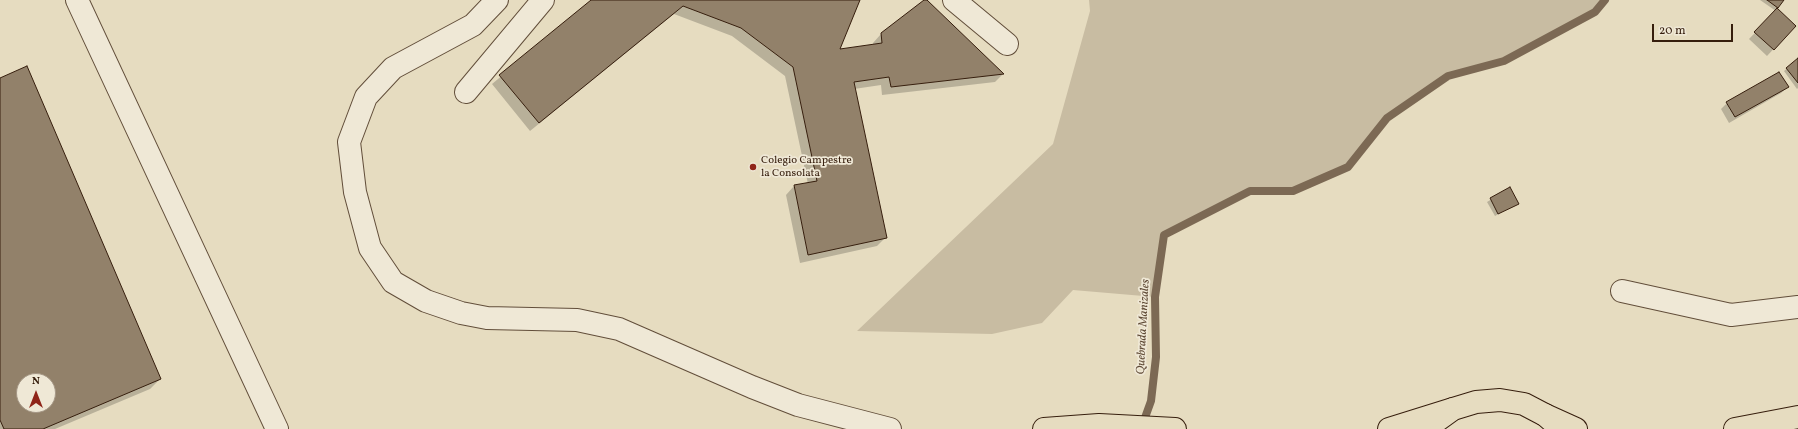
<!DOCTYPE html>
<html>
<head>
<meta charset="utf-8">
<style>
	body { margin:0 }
	#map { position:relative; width:1798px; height:429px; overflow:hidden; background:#e6dcc0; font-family:Vollkorn,serif }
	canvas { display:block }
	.north { position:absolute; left:16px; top:373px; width:40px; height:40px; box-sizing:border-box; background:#efe8d6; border:1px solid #a59786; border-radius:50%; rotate:0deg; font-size:11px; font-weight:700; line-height:16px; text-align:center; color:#361e0d }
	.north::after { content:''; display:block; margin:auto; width:14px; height:18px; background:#8f2418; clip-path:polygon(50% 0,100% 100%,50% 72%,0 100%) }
	.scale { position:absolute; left:1652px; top:24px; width:81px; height:18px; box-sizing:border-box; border:2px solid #361e0d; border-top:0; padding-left:5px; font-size:12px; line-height:14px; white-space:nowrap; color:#361e0d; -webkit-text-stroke:3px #efe8d6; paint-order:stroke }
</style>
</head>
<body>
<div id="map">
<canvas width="1798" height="429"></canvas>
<div class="north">N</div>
<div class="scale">20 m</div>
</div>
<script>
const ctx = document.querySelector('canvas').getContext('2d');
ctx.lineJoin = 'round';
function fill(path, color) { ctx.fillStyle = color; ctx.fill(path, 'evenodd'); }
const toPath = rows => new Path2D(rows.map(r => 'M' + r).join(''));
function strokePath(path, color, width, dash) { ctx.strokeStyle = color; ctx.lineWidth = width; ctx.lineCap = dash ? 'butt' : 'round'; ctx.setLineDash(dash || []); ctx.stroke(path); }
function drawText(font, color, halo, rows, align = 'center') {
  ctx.font = font + ' Vollkorn,serif'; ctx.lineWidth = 3.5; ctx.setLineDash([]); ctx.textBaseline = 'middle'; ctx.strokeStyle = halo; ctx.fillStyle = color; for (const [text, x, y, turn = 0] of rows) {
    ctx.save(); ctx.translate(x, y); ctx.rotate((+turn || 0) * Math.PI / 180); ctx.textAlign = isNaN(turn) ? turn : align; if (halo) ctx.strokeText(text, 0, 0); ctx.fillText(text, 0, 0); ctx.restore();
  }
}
fill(toPath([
	[1089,0,1605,0,1595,12,1504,61,1448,77,1387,118,1348,167,1293,191,1250,191,1164,235,1155,297,1073,290,1042,323,992,334,857,331,1053,144,1090,11]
]), '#c8bca2');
fill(toPath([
	[593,0,859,0,839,50,873,45,873,43,881,34,926,0,1003,74,995,82,882,95,881,85,854,89,885,238,877,246,800,263,786,195,794,186,808,184,785,76,732,36,674,14,530,131,492,84],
	[1760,0,1782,0,1776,9,1795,26,1767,56,1749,39,1776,11],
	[1798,60,1798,88,1797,89,1784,71],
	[0,79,160,379,150,389,55,429,0,429],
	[24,381,48,381,48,405,24,405],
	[1788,87,1781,93,1729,123,1721,109,1727,103],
	[1510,188,1517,204,1495,216,1487,202]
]), '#0003');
strokePath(toPath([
	[1142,426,1151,401,1156,357,1155,297,1164,235,1250,191,1293,191,1348,167,1387,118,1448,76,1504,61,1595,12,1605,0]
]), '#7c6954', 8);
const building = toPath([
	[591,0,860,0,840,49,882,43,881,33,924,0,927,0,1004,74,891,87,889,77,854,82,887,238,808,255,794,185,817,181,793,67,741,28,683,6,539,123,499,75,591,0],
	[1767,0,1784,0,1778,8,1767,0],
	[1777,8,1796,26,1774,50,1754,32,1777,8],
	[1798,58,1798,83,1786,68,1798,58],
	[27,66,161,379,43,429,4,429,0,420,0,78,27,66],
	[24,381,48,381,48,405,24,405,24,381],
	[1779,72,1789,87,1735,117,1726,102,1779,72],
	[1510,187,1519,204,1498,214,1490,198,1510,187]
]);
fill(building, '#92816a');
strokePath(building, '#361e0d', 1);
const minor = toPath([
	[77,0,277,429],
	[497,0,473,25,393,68,366,97,349,142,355,192,370,248,393,282,426,301,461,313,487,318,577,320,619,329,752,387,798,405,890,429],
	[954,0,1007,44],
	[466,92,543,0],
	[1622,291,1731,315,1798,307]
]);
const major = toPath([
	[1427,429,1431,425,1453,409,1476,402,1500,400,1524,404,1545,415,1560,428]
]);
const highway = toPath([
	[1545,415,1576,429],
	[1044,429,1099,425,1175,429],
	[1389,429,1453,409],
	[1735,429,1798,417]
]);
strokePath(minor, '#624e3a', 24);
strokePath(major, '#361e0d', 24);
strokePath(highway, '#361e0d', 24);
strokePath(minor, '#efe8d6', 22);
strokePath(major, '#e6dcc0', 22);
strokePath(highway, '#e6dcc0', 22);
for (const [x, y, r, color] of [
	[753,167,4,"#8f2418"]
]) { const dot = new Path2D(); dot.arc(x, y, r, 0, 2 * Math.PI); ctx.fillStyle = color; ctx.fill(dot); strokePath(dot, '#efe8d6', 1.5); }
drawText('11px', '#361e0d', '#efe8d6', [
	["Colegio Campestre",761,161],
	["la Consolata",761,174]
], 'left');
drawText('italic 12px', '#5f4a36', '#efe8d6', [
	["Quebrada Manizales",1144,327,-87]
]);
</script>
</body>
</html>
